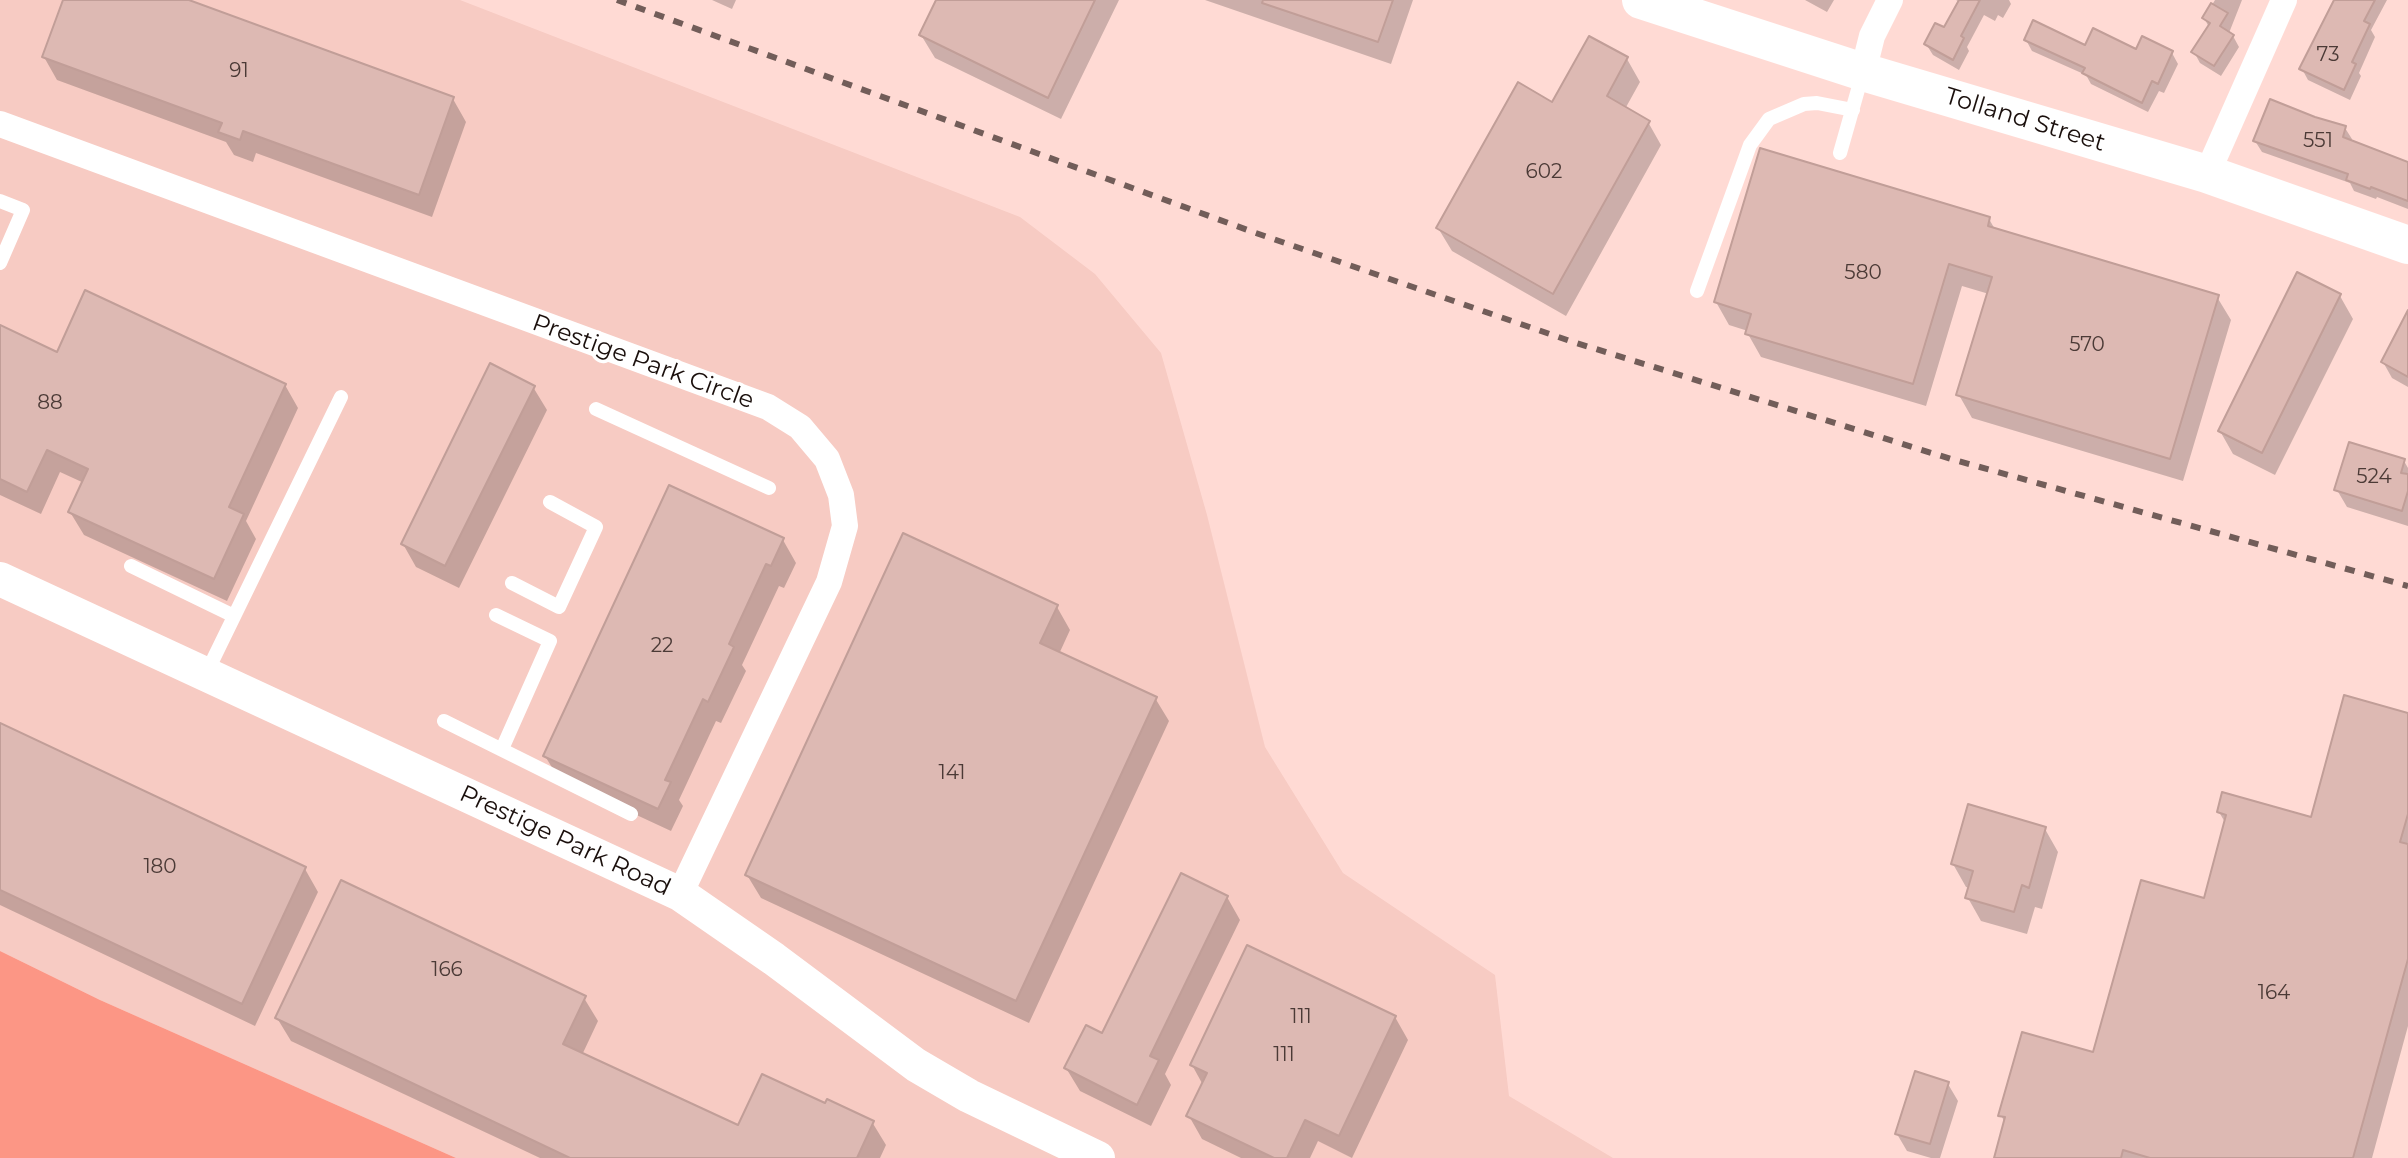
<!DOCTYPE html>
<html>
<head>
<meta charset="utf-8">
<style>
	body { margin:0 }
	canvas { display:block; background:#ffdad4 }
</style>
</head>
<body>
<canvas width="2408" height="1158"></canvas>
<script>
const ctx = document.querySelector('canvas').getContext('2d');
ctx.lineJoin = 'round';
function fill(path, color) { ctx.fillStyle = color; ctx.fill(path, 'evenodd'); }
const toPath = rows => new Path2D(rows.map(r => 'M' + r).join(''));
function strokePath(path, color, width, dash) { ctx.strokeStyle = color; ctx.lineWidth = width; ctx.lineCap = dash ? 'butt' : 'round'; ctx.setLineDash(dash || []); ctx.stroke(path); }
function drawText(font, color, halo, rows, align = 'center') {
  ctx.font = font + ' Montserrat,sans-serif'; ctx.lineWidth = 7; ctx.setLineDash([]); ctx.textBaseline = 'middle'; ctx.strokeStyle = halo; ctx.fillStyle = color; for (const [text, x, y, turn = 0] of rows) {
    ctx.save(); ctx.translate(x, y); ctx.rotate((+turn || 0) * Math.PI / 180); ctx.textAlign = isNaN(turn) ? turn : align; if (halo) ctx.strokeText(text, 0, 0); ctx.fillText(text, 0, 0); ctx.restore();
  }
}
fill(toPath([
	[0,0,460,0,1020,217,1095,274,1161,353,1207,515,1265,747,1343,873,1495,975,1509,1096,1613,1158,456,1158,100,1000,0,951]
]), '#f7cbc3');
fill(toPath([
	[0,951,100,1000,456,1158,0,1158]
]), '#fc9685');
fill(toPath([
	[65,0,183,0,453,99,466,122,432,217,256,153,253,162,234,155,226,142,57,80,44,57],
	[712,0,736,0,732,9],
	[938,0,1119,0,1061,119,935,58,921,35],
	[1205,0,1413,0,1391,64],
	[1805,0,1834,0,1827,12],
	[1956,0,2009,0,2011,4,2003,18,1998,15,1995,21,1984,15,1967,47,1969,51,1959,70,1933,55,1926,44,1944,30,1960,2],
	[2215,0,2242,0,2229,33,2233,36,2239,47,2221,76,2200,63,2194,52,2209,27,2204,18],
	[2336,0,2387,0,2371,30,2375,37,2359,73,2361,76,2350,100,2308,80,2302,69],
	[2026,40,2137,52,2172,53,2178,64,2164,93,2159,91,2148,112,2091,84,2086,75,2032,51],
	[1627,59,1640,82,1625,109,1648,122,1661,145,1566,316,1452,251,1438,228,1553,105],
	[2314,119,2345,128,2352,139,2350,142,2408,164,2408,209,2377,197,2376,199,2354,191,2350,183,2262,152,2255,141],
	[1989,219,1996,231,2217,297,2231,320,2183,481,1972,418,1959,395,1989,294,1962,286,1926,406,1761,357,1748,334,1748,331,1729,325,1716,302],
	[2340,296,2353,319,2275,475,2233,454,2220,431],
	[2408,314,2408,387,2392,378,2383,362],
	[0,328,58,354,285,385,298,408,246,521,256,539,227,601,84,535,70,512,84,483,60,472,41,514,0,495],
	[533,387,547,410,459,588,416,567,403,544],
	[2404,461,2408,468,2408,526,2347,507,2337,490],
	[783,540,796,563,784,588,779,586,742,665,746,671,721,723,716,721,679,800,683,806,671,831,559,779,545,756],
	[1057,607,1070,630,1059,654,1155,698,1169,721,1029,1023,761,898,747,875],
	[2408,715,2408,1026,2372,1158,1996,1158,2005,1123,2001,1115,2095,1054,2205,900,2226,824,2219,812,2312,820],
	[0,725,305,869,318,892,255,1026,0,905],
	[2045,829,2058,852,2042,909,2035,907,2027,934,1981,921,1968,898,1970,888,1966,887,1953,864],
	[1227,897,1240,920,1165,1074,1171,1085,1151,1126,1080,1091,1066,1068,1103,1036],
	[584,998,598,1021,582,1055,739,1128,826,1106,872,1122,886,1145,880,1158,540,1158,291,1041,277,1018],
	[1395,1017,1408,1040,1352,1158,1318,1141,1310,1158,1241,1158,1202,1139,1189,1116,1203,1085,1192,1065],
	[1948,1084,1958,1101,1940,1158,1931,1158,1907,1151,1897,1134]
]), '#0003');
const building = toPath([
	[63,0,189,0,454,97,419,195,243,131,240,140,218,132,222,123,42,57,63,0],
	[936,0,1095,0,1048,98,919,35,936,0],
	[1263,0,1393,0,1378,42,1262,3,1263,0],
	[1959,0,1980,0,1961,36,1964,38,1953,60,1924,44,1935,23,1944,27,1959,0],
	[2334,0,2375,0,2364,21,2370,24,2352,62,2356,64,2344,90,2299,69,2334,0],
	[2211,3,2228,13,2220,26,2234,35,2214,66,2191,52,2210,23,2202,18,2211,3],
	[2033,20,2085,45,2093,28,2136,49,2142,36,2173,51,2158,84,2152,81,2142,103,2082,73,2085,68,2024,40,2033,20],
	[1589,36,1628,57,1607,96,1650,121,1553,294,1436,228,1518,82,1552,102,1589,36],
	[2270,99,2315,117,2346,126,2343,137,2408,162,2408,201,2371,187,2370,189,2346,180,2348,174,2253,141,2270,99],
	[1760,148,1990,217,1988,226,2219,295,2170,459,1956,395,1992,277,1949,264,1913,384,1745,334,1751,314,1714,302,1760,148],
	[2297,272,2341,294,2262,453,2218,431,2297,272],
	[85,290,286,384,229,507,244,514,214,579,68,512,88,469,47,450,27,492,0,479,0,325,57,352,85,290],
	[2408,310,2408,377,2381,362,2408,310],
	[490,363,535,386,445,566,401,544,490,363],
	[2349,442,2405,459,2401,473,2408,474,2408,491,2402,511,2334,490,2349,442],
	[669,485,784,538,771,566,766,564,729,644,734,647,708,702,703,699,665,780,671,782,658,809,543,756,669,485],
	[903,533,1058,605,1040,643,1157,697,1016,1001,745,875,903,533],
	[2344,695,2408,713,2408,814,2400,842,2408,844,2408,959,2353,1158,2150,1158,2123,1150,2121,1158,1994,1158,2005,1117,1998,1116,2022,1032,2093,1052,2141,880,2204,898,2226,815,2217,812,2222,792,2311,817,2344,695],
	[0,723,306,867,242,1004,0,890,0,723],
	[1968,804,2046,827,2029,888,2022,885,2014,912,1965,898,1973,871,1951,864,1968,804],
	[1181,873,1228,896,1150,1056,1159,1060,1137,1105,1064,1068,1086,1025,1102,1033,1181,873],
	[341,880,586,996,563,1044,738,1125,762,1074,825,1103,827,1099,874,1121,857,1158,570,1158,275,1018,341,880],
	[1247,945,1396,1016,1339,1136,1305,1120,1287,1158,1274,1158,1186,1116,1207,1073,1190,1065,1247,945],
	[1915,1071,1949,1082,1930,1144,1895,1134,1915,1071]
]);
fill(building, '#ddb9b3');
strokePath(building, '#c19e98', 2);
strokePath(toPath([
	[1840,153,1863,72],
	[0,201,23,210,0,263],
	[1697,291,1750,145,1769,119,1804,104,1817,103,1853,110],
	[596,409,769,488],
	[131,566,234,616],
	[512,583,559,607,596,527,550,502],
	[496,615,550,641,502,749],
	[206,674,341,397],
	[444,721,631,814]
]), '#fff', 14);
strokePath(toPath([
	[1863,72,1872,36,1890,0],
	[0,124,768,407,800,427,827,459,841,495,845,526,829,582,680,894],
	[2207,174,2284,0]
]), '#fff', 26);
strokePath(toPath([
	[0,579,680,894,774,959,916,1065,969,1096,1098,1158]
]), '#fff', 34);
strokePath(toPath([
	[1641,0,1863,72,2207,174,2408,245]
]), '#fff', 38);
strokePath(toPath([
	[617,0,1253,232,1570,341,1951,459,2408,586]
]), '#725d59', 6, [10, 10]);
drawText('20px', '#4b3a36', null, [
	["73",2328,55],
	["91",239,71],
	["551",2318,141],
	["602",1544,172],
	["580",1863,273],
	["570",2087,345],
	["88",50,403],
	["524",2374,477],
	["22",662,646],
	["141",952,773],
	["180",160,867],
	["166",447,970],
	["164",2274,993],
	["111",1301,1017],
	["111",1284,1055]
]);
drawText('24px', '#1a0f0c', '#fff', [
	["Tolland Street",2025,120,17],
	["Prestige Park Circle",643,362,20],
	["Prestige Park Road",565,841,25]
]);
</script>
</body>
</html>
